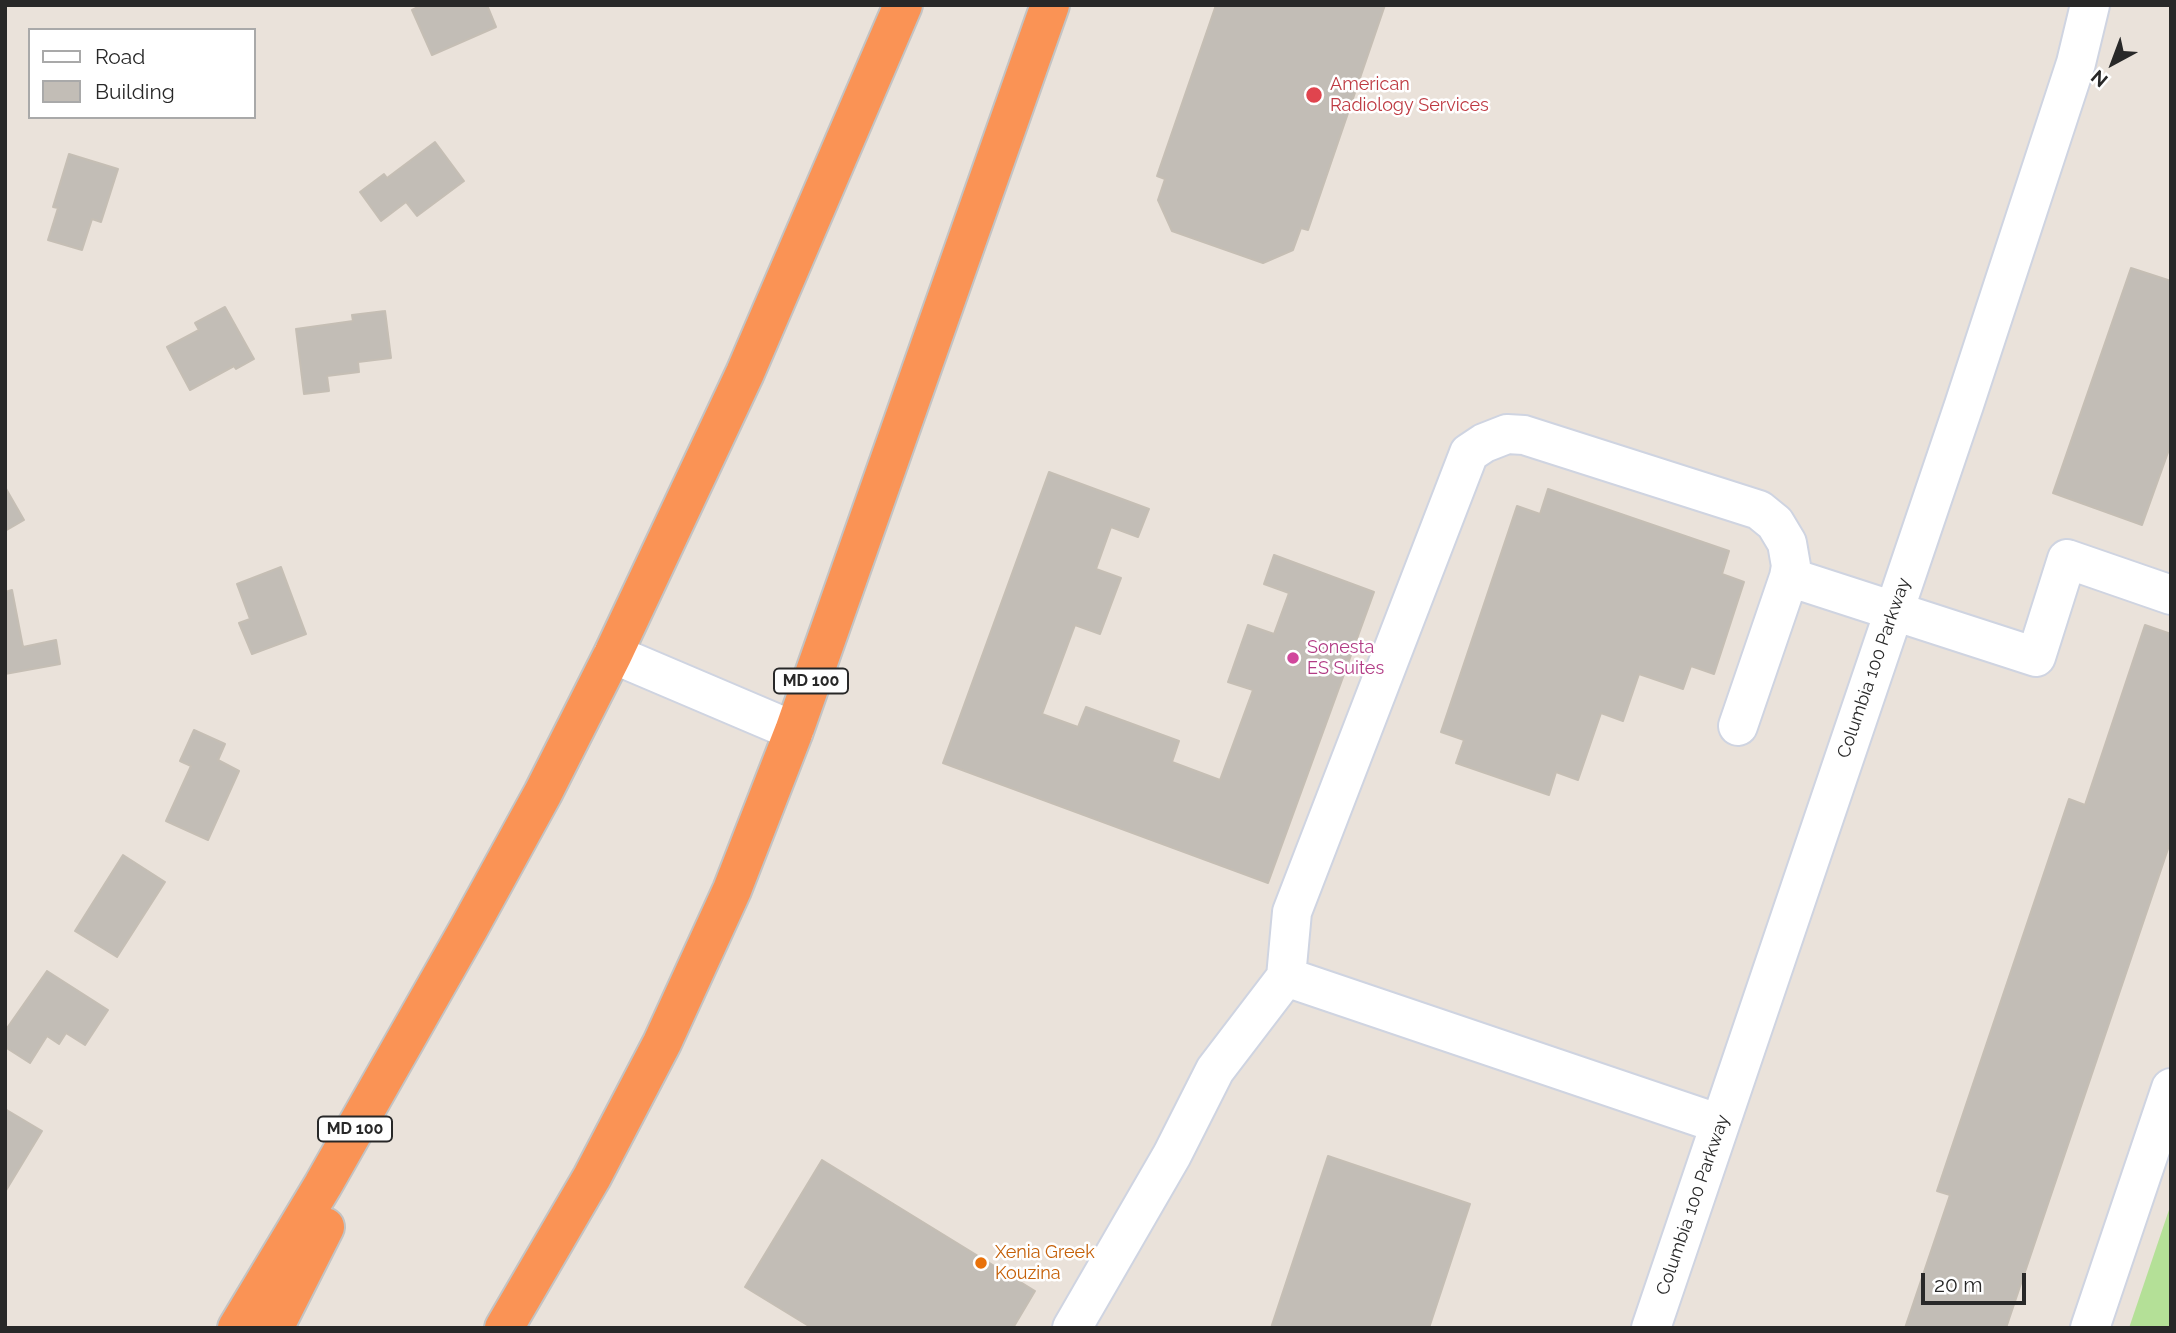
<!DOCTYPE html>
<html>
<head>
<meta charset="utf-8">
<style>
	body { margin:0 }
	#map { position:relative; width:2176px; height:1333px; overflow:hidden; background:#eae2da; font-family:Raleway,sans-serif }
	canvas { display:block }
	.frame { position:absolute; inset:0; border:7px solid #282828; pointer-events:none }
	.legend { position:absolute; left:28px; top:28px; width:228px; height:91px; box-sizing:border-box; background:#fff; border:2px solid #a9a9a9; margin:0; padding:9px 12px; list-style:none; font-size:21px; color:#282828 }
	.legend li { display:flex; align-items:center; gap:14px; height:35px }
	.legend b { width:35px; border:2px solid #a9a9a9 }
	.north { position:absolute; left:2078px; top:28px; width:70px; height:70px; -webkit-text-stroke:5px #fff; paint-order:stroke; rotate:221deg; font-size:19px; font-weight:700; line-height:28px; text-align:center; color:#282828 }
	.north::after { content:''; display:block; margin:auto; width:24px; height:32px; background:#282828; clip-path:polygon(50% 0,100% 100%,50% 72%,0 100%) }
	.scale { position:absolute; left:1921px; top:1273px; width:105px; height:32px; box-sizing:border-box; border:4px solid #282828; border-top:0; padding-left:9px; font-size:21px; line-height:24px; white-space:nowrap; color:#282828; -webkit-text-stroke:5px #fff; paint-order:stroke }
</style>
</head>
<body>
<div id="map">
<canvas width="2176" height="1333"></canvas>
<div class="frame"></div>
<ul class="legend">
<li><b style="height:9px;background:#fff"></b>Road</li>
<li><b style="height:19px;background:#c2bdb6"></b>Building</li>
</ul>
<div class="north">N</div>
<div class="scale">20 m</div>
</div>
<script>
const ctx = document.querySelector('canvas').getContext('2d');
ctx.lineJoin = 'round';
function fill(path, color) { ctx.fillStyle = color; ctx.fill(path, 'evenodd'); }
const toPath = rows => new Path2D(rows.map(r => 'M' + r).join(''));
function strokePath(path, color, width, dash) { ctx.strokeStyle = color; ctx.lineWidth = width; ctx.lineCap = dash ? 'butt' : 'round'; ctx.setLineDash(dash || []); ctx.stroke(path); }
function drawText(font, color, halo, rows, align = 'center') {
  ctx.font = font + ' Raleway,sans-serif'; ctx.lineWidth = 5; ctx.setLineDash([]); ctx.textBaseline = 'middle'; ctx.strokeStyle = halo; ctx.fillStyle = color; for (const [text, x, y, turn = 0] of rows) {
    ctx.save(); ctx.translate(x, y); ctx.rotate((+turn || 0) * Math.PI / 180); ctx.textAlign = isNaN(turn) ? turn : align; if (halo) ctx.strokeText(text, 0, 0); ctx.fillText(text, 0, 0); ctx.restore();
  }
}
fill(toPath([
	[2171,1204,2171,1328,2129,1328]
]), '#b4e097');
const building = toPath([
	[422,5,487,5,496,27,432,55,412,10,422,5],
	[1216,5,1385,5,1308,230,1301,228,1293,250,1263,263,1172,231,1158,200,1165,179,1157,176,1216,5],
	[435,142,464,181,417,216,406,202,381,221,360,192,384,174,387,178,435,142],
	[69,154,118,169,101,222,92,219,82,250,48,240,58,208,53,207,69,154],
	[2131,268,2171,281,2171,444,2142,525,2053,493,2131,268],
	[225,307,254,359,236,369,234,366,190,390,167,347,199,330,195,323,225,307],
	[385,311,391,358,358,362,359,372,327,376,329,391,304,394,296,329,353,321,352,315,385,311],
	[1049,472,1149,509,1138,537,1111,527,1096,569,1121,578,1100,634,1075,625,1042,714,1078,727,1086,707,1179,741,1172,762,1220,780,1253,690,1228,682,1248,625,1274,634,1289,593,1264,584,1274,555,1374,592,1268,883,943,763,1049,472],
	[5,487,24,520,5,531,5,487],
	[1548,489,1729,551,1722,574,1744,582,1714,674,1691,666,1683,689,1639,674,1623,721,1601,713,1578,780,1556,772,1549,795,1456,763,1464,740,1441,732,1517,506,1540,514,1548,489],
	[281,567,306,634,252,654,239,623,250,619,237,584,281,567],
	[12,590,23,647,56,640,60,664,5,674,5,592,12,590],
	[2145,625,2171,634,2171,840,2006,1328,1905,1328,1950,1195,1937,1191,2069,799,2085,805,2145,625],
	[194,730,225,744,218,760,239,771,208,840,166,821,191,766,180,761,194,730],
	[123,855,165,882,117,957,75,931,123,855],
	[47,971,108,1010,85,1045,66,1033,59,1044,47,1036,30,1063,5,1047,5,1031,47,971],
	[5,1109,42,1131,5,1192,5,1109],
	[1328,1156,1470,1204,1429,1328,1271,1328,1328,1156],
	[822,1160,1035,1291,1013,1328,812,1328,745,1287,822,1160]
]);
fill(building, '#c2bdb6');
strokePath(building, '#c5beb4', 2);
const minor = toPath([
	[613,654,794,731],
	[1738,726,1789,577],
	[1286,977,1292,912,1469,453,1484,443,1507,434,1524,435,1759,510,1775,523,1787,543,1791,566,1789,577,2036,657,2067,559,2171,595],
	[1072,1328,1172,1155,1215,1070,1286,977,1720,1124],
	[1651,1328,1964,405,2076,63,2090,5],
	[2090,1328,2171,1088]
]);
const highway = toPath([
	[237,1328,323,1185,469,928,543,793,613,654,745,373,903,5],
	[274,1328,325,1227],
	[504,1328,592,1177,662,1043,732,890,794,731,1050,5]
]);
strokePath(minor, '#cfd4e1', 42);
strokePath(highway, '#c3c3c3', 42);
strokePath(minor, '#fff', 38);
strokePath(highway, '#fa9355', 38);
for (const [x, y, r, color] of [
	[1314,95,9,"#e0444e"],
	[1293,658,7,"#d1479c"],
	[981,1263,7,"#e8710a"]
]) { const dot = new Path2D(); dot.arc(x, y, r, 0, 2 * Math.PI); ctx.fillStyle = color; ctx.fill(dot); strokePath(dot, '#fff', 2.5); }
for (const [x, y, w] of [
	[811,681,74],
	[355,1129,74]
]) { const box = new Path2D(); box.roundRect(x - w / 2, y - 12.5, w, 25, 5); ctx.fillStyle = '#fff'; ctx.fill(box); strokePath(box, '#282828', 2); }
drawText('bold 16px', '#282828', null, [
	["MD 100",811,681],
	["MD 100",355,1129]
]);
drawText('18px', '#be3a42', '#fff', [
	["American",1330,85],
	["Radiology Services",1330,106]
], 'left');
drawText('18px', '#b23c85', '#fff', [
	["Sonesta",1307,648],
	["ES Suites",1307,669]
], 'left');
drawText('18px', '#282828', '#fff', [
	["Columbia 100 Parkway",1874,668,-71],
	["Columbia 100 Parkway",1693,1205,-71]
]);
drawText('18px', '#c56008', '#fff', [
	["Xenia Greek",995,1253],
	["Kouzina",995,1274]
], 'left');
</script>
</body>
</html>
